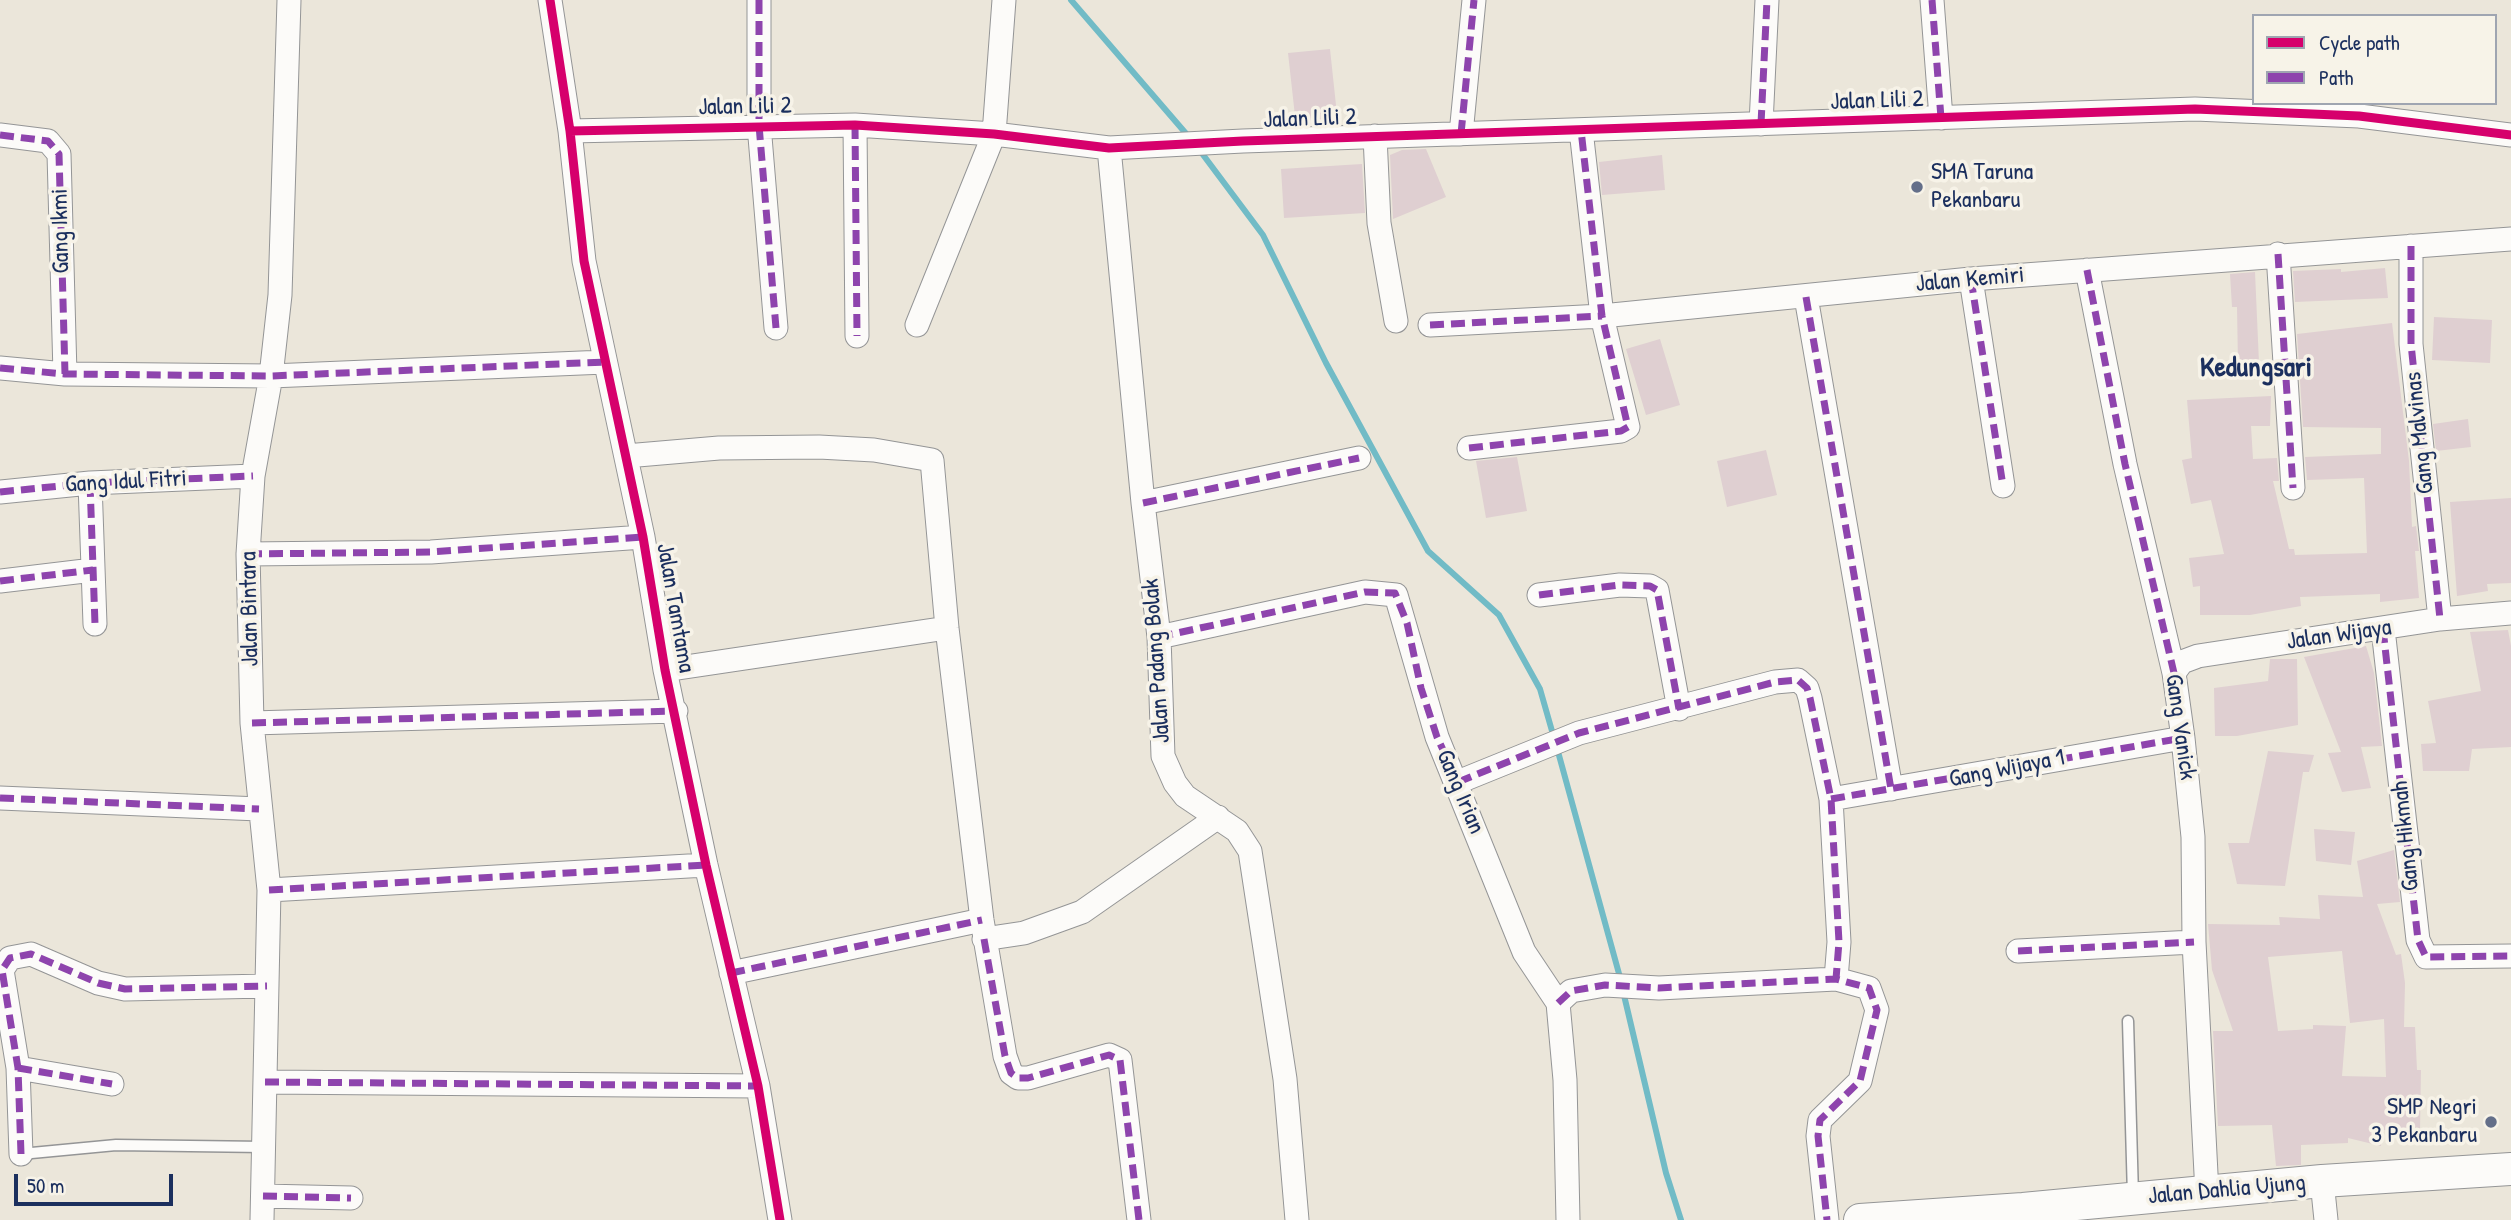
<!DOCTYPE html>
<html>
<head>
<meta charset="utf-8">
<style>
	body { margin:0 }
	#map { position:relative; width:2511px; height:1220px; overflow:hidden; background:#ebe6da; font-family:"Patrick Hand",sans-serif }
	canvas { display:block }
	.legend { position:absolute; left:2252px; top:14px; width:245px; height:91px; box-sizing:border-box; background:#f7f3e8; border:2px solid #9fa5b1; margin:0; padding:9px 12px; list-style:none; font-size:21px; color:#1b2f5e }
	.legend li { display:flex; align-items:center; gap:14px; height:35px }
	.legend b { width:35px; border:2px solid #9fa5b1 }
	.scale { position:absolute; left:14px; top:1174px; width:159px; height:32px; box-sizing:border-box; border:4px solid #1b2f5e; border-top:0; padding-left:9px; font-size:21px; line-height:24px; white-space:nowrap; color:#1b2f5e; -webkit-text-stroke:5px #f7f3e8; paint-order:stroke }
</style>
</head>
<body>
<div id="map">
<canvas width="2511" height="1220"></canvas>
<ul class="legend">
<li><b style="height:9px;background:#d6006c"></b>Cycle path</li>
<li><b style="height:9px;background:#8e44ad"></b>Path</li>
</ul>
<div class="scale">50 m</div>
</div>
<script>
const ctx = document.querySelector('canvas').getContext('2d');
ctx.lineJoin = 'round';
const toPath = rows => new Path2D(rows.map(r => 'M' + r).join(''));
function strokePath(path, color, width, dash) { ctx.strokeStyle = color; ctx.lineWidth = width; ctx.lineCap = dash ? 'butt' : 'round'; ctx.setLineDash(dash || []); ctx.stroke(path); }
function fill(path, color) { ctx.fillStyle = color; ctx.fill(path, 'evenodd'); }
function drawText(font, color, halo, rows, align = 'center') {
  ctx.font = font + ' "Patrick Hand",sans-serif'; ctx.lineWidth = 7; ctx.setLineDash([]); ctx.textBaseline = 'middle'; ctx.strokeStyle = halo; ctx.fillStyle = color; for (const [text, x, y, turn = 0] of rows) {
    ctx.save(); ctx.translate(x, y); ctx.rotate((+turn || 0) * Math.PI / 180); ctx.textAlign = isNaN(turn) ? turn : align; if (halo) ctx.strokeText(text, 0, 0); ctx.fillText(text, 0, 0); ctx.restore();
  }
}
strokePath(toPath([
	[1071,0,1189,137],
	[1198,148,1263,235,1326,363,1428,551,1499,615,1540,689,1554,738],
	[1557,748,1621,981],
	[1623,991,1666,1173,1681,1220]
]), '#71bbc6', 6);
fill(toPath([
	[1330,49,1338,124,1296,125,1288,53],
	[1426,149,1446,197,1393,219,1390,155,1402,150],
	[1662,155,1665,190,1602,195,1599,162],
	[1362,164,1365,213,1284,218,1281,169],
	[2385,268,2388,298,2295,302,2293,271,2341,269,2341,272],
	[2255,272,2259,363,2238,364,2237,307,2232,307,2230,274],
	[2434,317,2492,320,2490,363,2432,360],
	[2392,323,2409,461,2412,527,2416,526,2419,551,2415,551,2419,598,2380,602,2380,594,2300,597,2301,606,2250,615,2200,615,2200,586,2193,587,2189,558,2224,554,2211,500,2191,504,2182,460,2192,458,2187,400,2271,396,2270,426,2251,426,2253,459,2277,458,2279,481,2273,481,2289,549,2294,549,2295,555,2367,553,2364,478,2307,480,2305,457,2381,454,2381,428,2303,427,2297,334],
	[1660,339,1680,405,1646,415,1626,349],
	[2468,419,2471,447,2436,451,2433,424],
	[1766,450,1777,495,1727,507,1717,461],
	[1517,457,1527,511,1486,518,1476,461],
	[2511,498,2511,583,2487,584,2488,591,2457,596,2450,502],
	[2508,630,2511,646,2511,747,2472,749,2469,771,2423,771,2421,744,2436,743,2428,701,2481,691,2470,632],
	[2366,646,2374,673,2382,746,2361,747,2371,788,2342,792,2328,753,2341,752,2304,657],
	[2270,659,2297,659,2298,725,2237,736,2215,736,2214,688,2268,681],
	[2268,751,2314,755,2309,772,2303,772,2285,886,2237,884,2228,843,2249,843],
	[2314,829,2355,832,2351,865,2316,861],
	[2394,850,2400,902,2377,904,2396,955,2401,954,2405,983,2404,1027,2415,1027,2417,1070,2421,1070,2420,1131,2381,1130,2381,1146,2348,1138,2348,1143,2301,1145,2301,1165,2276,1166,2272,1125,2218,1126,2213,1031,2233,1031,2212,970,2208,924,2280,925,2279,917,2320,919,2318,895,2363,897,2357,861],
	[2342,951,2350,1023,2384,1019,2386,1077,2342,1076,2346,1026,2313,1025,2313,1029,2278,1031,2268,957]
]), '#dfcfd1');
const service = toPath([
	[2128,1021,2133,1196],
	[21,1154,116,1145,264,1147]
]);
const minor = toPath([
	[550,0,570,131,584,261,643,537,665,670,706,865,758,1086,780,1220],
	[759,0,759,125,776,328],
	[1932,0,1941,118],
	[1761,124,1767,0],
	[855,125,857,336],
	[570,131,855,125,994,134,1109,148,1243,141,2195,109,2359,116,2511,135],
	[1461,134,1474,0],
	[0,135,48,141,59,154,65,374],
	[1375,136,1379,223,1396,321],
	[1109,148,1143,503,1159,637,1163,756,1175,783,1185,796,1237,831,1250,851,1285,1079,1297,1220],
	[2411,246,2411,344,2440,619],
	[2278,254,2293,488],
	[2087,270,2125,464,2174,673,2183,738,2193,837,2194,942,2207,1193],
	[1971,279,2003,486],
	[1806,297,1891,789],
	[917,325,994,134,1004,0],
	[1430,325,1602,316,1971,279,2511,239],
	[0,368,65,374,271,376,605,362],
	[1469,448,1621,431,1628,427,1602,316,1581,130],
	[626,456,719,448,819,447,874,450,932,460,947,628,982,920,1005,1056,1011,1073,1018,1078,1028,1078,1109,1055,1120,1060,1139,1220],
	[90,483,95,624],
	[0,492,90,483,253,476],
	[1143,503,1359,458],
	[248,554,431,552,643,537],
	[0,581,93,570],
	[1539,595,1620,585,1650,586,1657,590,1679,709],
	[2383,629,2418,940,2426,957,2511,956],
	[1159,637,1365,592,1396,595,1437,737,1524,952,1558,1003,1565,1080,1568,1220],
	[665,670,947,628],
	[2174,673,2182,662,2198,656,2440,619,2511,613],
	[252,723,676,711],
	[1458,782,1579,733,1775,682,1798,680,1807,688,1810,698,1831,799,1839,942,1836,979],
	[0,798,259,809],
	[1831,799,2183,738],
	[269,890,706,865],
	[984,939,1024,933,1082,912,1218,817],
	[2018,951,2194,942],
	[731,973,982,920],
	[1558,1003,1571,991,1605,985,1659,988,1836,979,1869,988,1877,1010,1860,1081,1820,1120,1818,1136,1827,1220],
	[18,1068,112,1084],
	[265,1082,758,1086],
	[21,1154,18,1068,2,970,10,958,31,954,98,983,125,989,267,986],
	[2322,1181,2326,1220],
	[263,1196,351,1198],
	[262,1220,269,890,252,723,248,554,253,476,271,376,280,295,289,0]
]);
const secondary = toPath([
	[1860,1220,2023,1209,2322,1181,2511,1169]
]);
strokePath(service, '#949596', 13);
strokePath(minor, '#949596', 25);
strokePath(secondary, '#949596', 34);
strokePath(service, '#fcfbf9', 10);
strokePath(minor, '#fcfbf9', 23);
strokePath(secondary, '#fcfbf9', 32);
strokePath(toPath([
	[759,0,759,125,776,328],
	[1932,0,1941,118],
	[1761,124,1767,0],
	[855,125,857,336],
	[1461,134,1474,0],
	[0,135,48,141,59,154,65,374],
	[2411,246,2411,344,2440,619],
	[2278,254,2293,488],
	[2087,270,2125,464,2174,673],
	[1971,279,2003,486],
	[1806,297,1891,789],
	[1430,325,1602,316],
	[0,368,65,374,271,376,605,362],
	[1469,448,1621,431,1628,427,1602,316,1581,130],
	[90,483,95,624],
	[0,492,90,483,253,476],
	[1143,503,1359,458],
	[248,554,431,552,643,537],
	[0,581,93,570],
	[1539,595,1620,585,1650,586,1657,590,1679,709],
	[2383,629,2418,940,2426,957,2511,956],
	[1159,637,1365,592,1395,593,1407,623,1421,688,1437,737,1458,782,1579,733,1775,682,1798,680,1807,688,1810,698,1831,799,1839,942,1836,979],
	[252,723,676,711],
	[0,798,259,809],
	[1831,799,2183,738],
	[269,890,706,865],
	[984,939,1005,1056,1011,1073,1018,1078,1028,1078,1109,1055,1120,1060,1139,1220],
	[2018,951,2194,942],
	[731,973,982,920],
	[1558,1003,1571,991,1605,985,1659,988,1836,979,1869,988,1877,1010,1860,1081,1820,1120,1818,1136,1827,1220],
	[18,1068,112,1084],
	[265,1082,758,1086],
	[21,1154,18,1068,2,970,10,958,31,954,98,983,125,989,267,986],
	[263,1196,351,1198]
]), '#8e44ad', 7, [14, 7]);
strokePath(toPath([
	[550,0,570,131,584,261,643,537,665,670,706,865,758,1086,780,1220],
	[570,131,855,125,994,134,1109,148,1243,141,2195,109,2359,116,2511,135]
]), '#d6006c', 9);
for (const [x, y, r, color] of [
	[1917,187,7,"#646f89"],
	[2491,1122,7,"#646f89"]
]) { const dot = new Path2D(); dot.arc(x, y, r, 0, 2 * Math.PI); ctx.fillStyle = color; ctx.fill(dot); strokePath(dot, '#f7f3e8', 2.5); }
drawText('24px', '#1b2f5e', '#f7f3e8', [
	["Jalan Lili 2",1877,101,-2],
	["Jalan Lili 2",745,107,-1],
	["Jalan Lili 2",1310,119,-2],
	["Gang Ikmi",61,231,-91],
	["Jalan Kemiri",1970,280,-5],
	["Gang Malvinas",2420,433,-96],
	["Gang Idul Fitri",126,482,-3],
	["Jalan Tamtama",675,608,80],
	["Jalan Bintara",250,609,-91],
	["Jalan Wijaya",2339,635,-8],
	["Jalan Padang Bolak",1157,661,-94],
	["Gang Vanick",2180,727,82],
	["Gang Wijaya 1",2007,769,-11],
	["Gang Irian",1460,792,67],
	["Gang Hikmah",2406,836,-96],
	["Jalan Dahlia Ujung",2227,1190,-5]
]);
drawText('24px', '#1b2f5e', '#f7f3e8', [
	["SMA Taruna",1931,173],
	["Pekanbaru",1931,201],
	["SMP Negri",2477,1108,"right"],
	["3 Pekanbaru",2477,1136,"right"]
], 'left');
drawText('bold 28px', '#1b2f5e', '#f7f3e8', [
	["Kedungsari",2256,369]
]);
</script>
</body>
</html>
